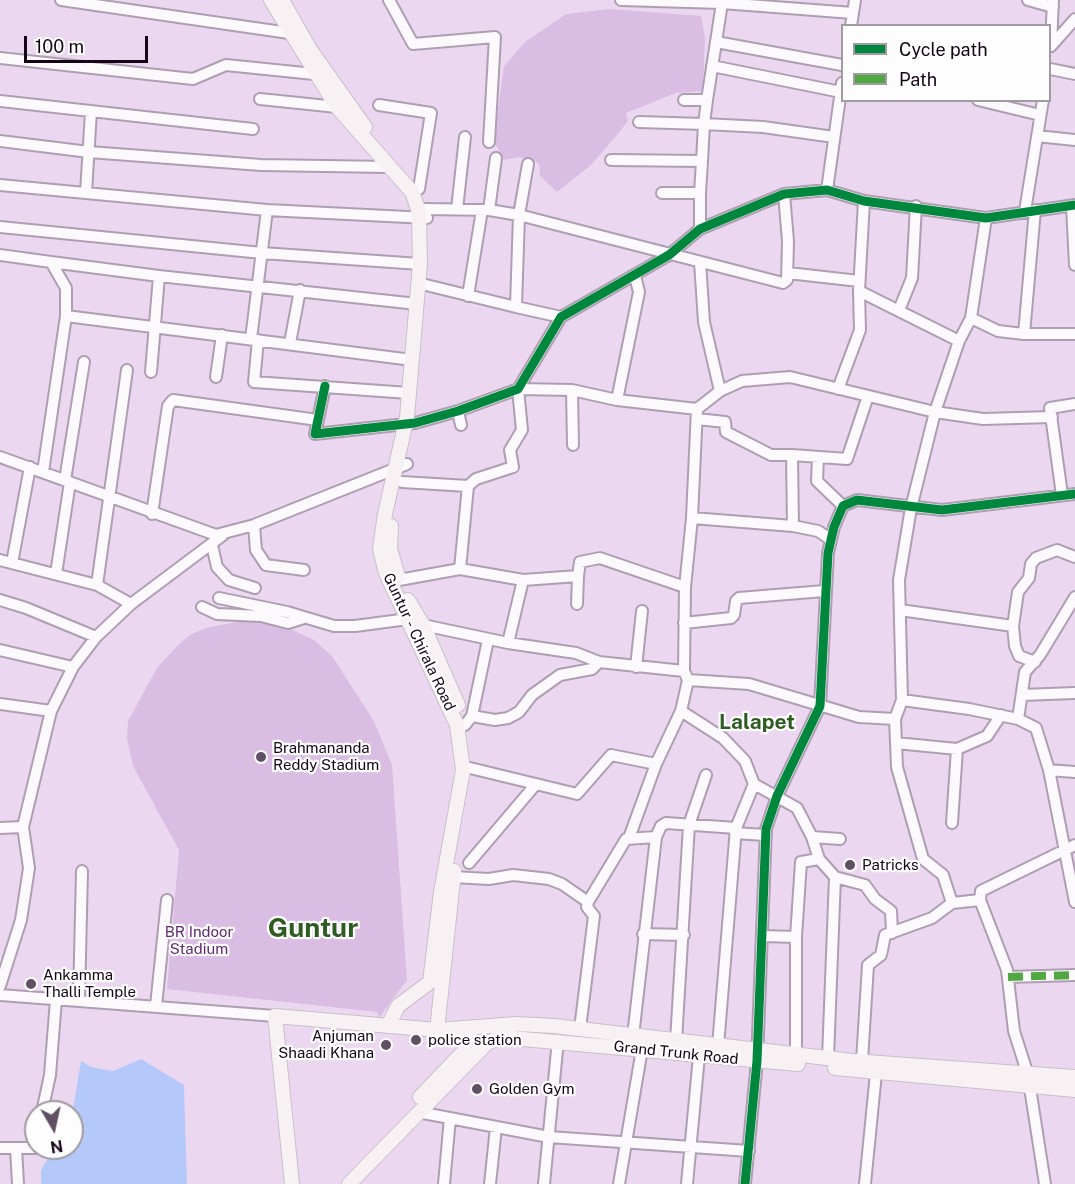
<!DOCTYPE html>
<html>
<head>
<meta charset="utf-8">
<style>
	body { margin:0 }
	#map { position:relative; width:1075px; height:1184px; overflow:hidden; background:#ebd8f0; font-family:"Public Sans",sans-serif }
	canvas { display:block }
	.legend { position:absolute; left:841px; top:24px; width:210px; height:78px; box-sizing:border-box; background:#fdfdfd; border:2px solid #a09aa1; margin:0; padding:8px 10px; list-style:none; font-size:18px; color:#140617 }
	.legend li { display:flex; align-items:center; gap:12px; height:30px }
	.legend b { width:30px; border:2px solid #a09aa1 }
	.north { position:absolute; left:24px; top:1100px; width:60px; height:60px; box-sizing:border-box; background:#fdfdfd; border:2px solid #a09aa1; border-radius:50%; rotate:171deg; font-size:16px; font-weight:700; line-height:24px; text-align:center; color:#140617 }
	.north::after { content:''; display:block; margin:auto; width:21px; height:27px; background:#5f5063; clip-path:polygon(50% 0,100% 100%,50% 72%,0 100%) }
	.scale { position:absolute; left:24px; top:36px; width:124px; height:27px; box-sizing:border-box; border:3px solid #140617; border-top:0; padding-left:8px; font-size:18px; line-height:21px; white-space:nowrap; color:#140617; -webkit-text-stroke:4px #fdfdfd; paint-order:stroke }
</style>
</head>
<body>
<div id="map">
<canvas width="1075" height="1184"></canvas>
<ul class="legend">
<li><b style="height:8px;background:#00873e"></b>Cycle path</li>
<li><b style="height:8px;background:#51a742"></b>Path</li>
</ul>
<div class="north">N</div>
<div class="scale">100 m</div>
</div>
<script>
const ctx = document.querySelector('canvas').getContext('2d');
ctx.lineJoin = 'round';
function fill(path, color) { ctx.fillStyle = color; ctx.fill(path, 'evenodd'); }
const toPath = rows => new Path2D(rows.map(r => 'M' + r).join(''));
function strokePath(path, color, width, dash) { ctx.strokeStyle = color; ctx.lineWidth = width; ctx.lineCap = dash ? 'butt' : 'round'; ctx.setLineDash(dash || []); ctx.stroke(path); }
function drawText(font, color, halo, rows, align = 'center') {
  ctx.font = font + ' "Public Sans",sans-serif'; ctx.lineWidth = 4.5; ctx.setLineDash([]); ctx.textBaseline = 'middle'; ctx.strokeStyle = halo; ctx.fillStyle = color; for (const [text, x, y, turn = 0] of rows) {
    ctx.save(); ctx.translate(x, y); ctx.rotate((+turn || 0) * Math.PI / 180); ctx.textAlign = isNaN(turn) ? turn : align; if (halo) ctx.strokeText(text, 0, 0); ctx.fillText(text, 0, 0); ctx.restore();
  }
}
fill(toPath([
	[609,9,701,16,705,38,703,91,676,93,626,113,628,121,617,135,591,165,557,192,540,176,539,163,519,157,504,160,496,145,496,123,504,66,525,42,566,14],
	[242,621,261,621,282,625,314,640,332,656,374,721,392,765,407,980,379,1018,377,1012,167,989,179,850,133,766,127,738,128,721,157,668,179,644,190,635,206,628]
]), '#dabde2');
fill(toPath([
	[141,1059,184,1085,187,1184,41,1184,41,1170,54,1148,72,1148,72,1115,81,1061,91,1067,113,1071]
]), '#b4c9fa');
const minor = toPath([
	[61,0,289,33],
	[389,0,413,44,495,37,489,142],
	[621,0,722,3,707,100],
	[722,0,722,3,853,13],
	[1028,0,1053,7],
	[851,26,855,0],
	[716,42,842,65],
	[1051,46,1053,0],
	[1051,46,1075,19],
	[0,58,193,79,226,65,314,74],
	[712,66,841,92],
	[1050,69,1075,74],
	[260,99,337,107],
	[684,100,707,100,704,124,763,127,834,137],
	[978,100,1040,115],
	[0,101,253,129],
	[379,105,431,113,419,189],
	[639,122,704,124,702,161],
	[1037,136,1075,140],
	[0,141,89,152,261,165,388,167],
	[611,160,702,161,700,193],
	[528,164,519,215,516,307,561,317],
	[0,185,267,210,427,218],
	[827,190,842,83],
	[86,193,91,111],
	[662,193,700,193,700,229],
	[1072,206,1075,265],
	[426,209,489,210,519,215,783,283,787,280,788,241,784,194],
	[457,209,465,137],
	[489,210,496,158],
	[1025,211,1043,100],
	[0,227,262,253,420,264],
	[0,255,51,262,66,288,66,316,43,472],
	[51,262,159,276],
	[700,262,704,322,720,391],
	[788,273,859,281],
	[426,285,516,307],
	[859,291,959,341],
	[468,296,482,210],
	[899,310,912,278,916,206],
	[66,316,412,360],
	[971,318,998,331,1024,334,1035,210],
	[1024,334,1075,334],
	[251,339,267,210],
	[258,340,254,382,409,393],
	[290,343,300,290],
	[151,372,159,276,417,304],
	[216,377,222,335],
	[325,386,315,434,415,423,458,411,518,389,561,317,669,255,700,229,784,194,827,190,864,201,986,218,1075,205],
	[838,389,860,330,859,291,864,201],
	[572,390,573,445],
	[617,400,639,292,635,276],
	[458,411,461,425],
	[697,419,725,422,726,432,771,455,792,455],
	[0,457,216,535,254,525,407,464],
	[818,457,817,481,843,506],
	[65,480,84,362],
	[402,482,468,486],
	[1062,495,1050,408,1075,404],
	[152,514,168,406,173,400,318,420],
	[692,518,793,526,818,531,830,539],
	[254,525,256,550,266,565,304,570],
	[793,526,792,455,847,459,868,396],
	[212,545,217,567,229,580,255,588],
	[0,560,97,585,131,604],
	[12,563,30,467],
	[460,569,468,486,476,479,513,467,510,450,522,430,518,389,572,390,617,400,697,409],
	[56,574,70,482],
	[399,580,460,569,523,580,508,643],
	[523,580,578,576,580,562,600,558,685,587],
	[97,585,127,370],
	[219,598,287,612,334,626,355,626,408,619],
	[0,600,26,608,96,637],
	[577,604,578,576],
	[202,607,217,614,261,616,288,623,304,618],
	[900,610,1013,626],
	[684,623,731,618,734,615,736,601,739,598,824,591],
	[423,625,508,643,576,653,599,662,684,671,688,680,681,711,723,738,745,761,754,784,797,808,812,837,819,859,835,877,865,885,875,899,891,911,892,933],
	[0,650,73,667],
	[1035,662,1019,656,1015,646,1013,626,1018,592,1029,578,1031,564,1036,558,1057,550,1075,557],
	[636,667,642,611],
	[684,671,685,587,692,518,697,409,720,391,742,381,790,377,935,412,983,419,1052,417],
	[688,680,749,684,859,717,895,719],
	[1022,695,1075,693],
	[902,700,969,709,1018,719,1036,728,1049,770,1075,902],
	[0,704,51,711],
	[472,716,495,720,508,718,519,712,532,695,560,675,592,669,599,662],
	[1018,719,1025,672,1040,655,1075,597],
	[465,725,472,716,488,640],
	[896,743,957,749],
	[470,768,577,794,611,755,656,764,681,711],
	[1049,770,1075,772],
	[952,823,957,749,987,736,1001,715],
	[0,828,23,827],
	[735,833,765,835],
	[812,837,840,839],
	[629,838,656,764],
	[469,863,536,784],
	[453,877,489,879,513,875,549,879,562,884,588,902],
	[952,903,943,875,923,859,897,767,895,719,902,700,899,580,911,508,935,412,959,341,971,318,986,218],
	[643,934,684,935],
	[762,936,796,937],
	[1008,977,1075,975],
	[0,986,21,920,29,868,23,827,51,711,73,667,96,637,131,604,223,535],
	[0,995,275,1016],
	[79,999,82,871],
	[156,1006,167,900],
	[580,1029,594,916,587,907,588,902,626,839,656,837,661,826,666,823,736,828],
	[633,1036,656,837],
	[676,1041,689,825,706,775],
	[718,1046,736,828,754,784],
	[796,1055,796,937,801,862,819,859],
	[828,1058,835,877],
	[862,1061,868,965,881,955,885,935,932,918,952,903,980,900],
	[42,1112,50,1075,56,1000],
	[418,1112,549,1137,749,1151],
	[0,1148,35,1148,36,1142],
	[16,1148,18,1184],
	[444,1184,450,1118],
	[490,1184,496,1127],
	[544,1184,558,1040],
	[619,1184,642,1049],
	[687,1184,699,1056],
	[745,1184,757,1061,766,829,777,796,820,706,828,553,834,527,843,506,857,500,942,510,1075,494],
	[865,1184,876,1073],
	[1045,1184,1028,1075,1014,1031,1007,970,980,900,981,891,1075,845]
]);
const major = toPath([
	[271,0,337,107,412,192,419,212,420,264,407,417,385,514,380,549,386,573,457,725,463,770,441,892,430,982,398,1006,388,1026],
	[282,0,309,48,365,127],
	[391,526,390,549,398,577],
	[408,600,423,625,458,705],
	[437,1030,454,871],
	[835,1068,1075,1090],
	[420,1097,468,1047,470,1037,458,1029],
	[292,1184,275,1016,437,1030,517,1024,554,1026,852,1061,1075,1077],
	[349,1184,487,1043,501,1037,798,1064]
]);
strokePath(minor, '#ae9eb2', 14);
strokePath(major, '#c9bfcb', 16);
strokePath(minor, '#fcf9fd', 10);
strokePath(major, '#f8f1f4', 14);
strokePath(toPath([
	[1008,977,1075,975]
]), '#51a742', 8, [15, 8]);
strokePath(toPath([
	[325,386,315,434,415,423,458,411,518,389,561,317,669,255,700,229,784,194,827,190,864,201,986,218,1075,205],
	[745,1184,757,1061,766,829,777,796,820,706,828,553,834,527,843,506,857,500,942,510,1075,494]
]), '#00873e', 9);
for (const [x, y, r, color] of [
	[261,757,6,"#5f5063"],
	[850,865,6,"#5f5063"],
	[31,984,6,"#5f5063"],
	[416,1040,6,"#5f5063"],
	[386,1045,6,"#5f5063"],
	[477,1089,6,"#5f5063"]
]) { const dot = new Path2D(); dot.arc(x, y, r, 0, 2 * Math.PI); ctx.fillStyle = color; ctx.fill(dot); strokePath(dot, '#fdfdfd', 2); }
drawText('15px', '#140617', '#fdfdfd', [
	["Guntur - Chirala Road",419,642,65],
	["Grand Trunk Road",676,1053,6]
]);
drawText('15px', '#140617', '#fdfdfd', [
	["Brahmananda",273,748],
	["Reddy Stadium",273,765],
	["Patricks",862,865],
	["Ankamma",43,975],
	["Thalli Temple",43,992],
	["Anjuman",374,1036,"right"],
	["Shaadi Khana",374,1053,"right"],
	["police station",428,1040],
	["Golden Gym",489,1089]
], 'left');
drawText('15px', '#60296d', '#fdfdfd', [
	["BR Indoor",199,932],
	["Stadium",199,949]
]);
drawText('bold 21px', '#2e5b22', '#fdfdfd', [
	["Lalapet",757,723]
]);
drawText('bold 27px', '#2e5b22', '#fdfdfd', [
	["Guntur",313,929]
]);
</script>
</body>
</html>
